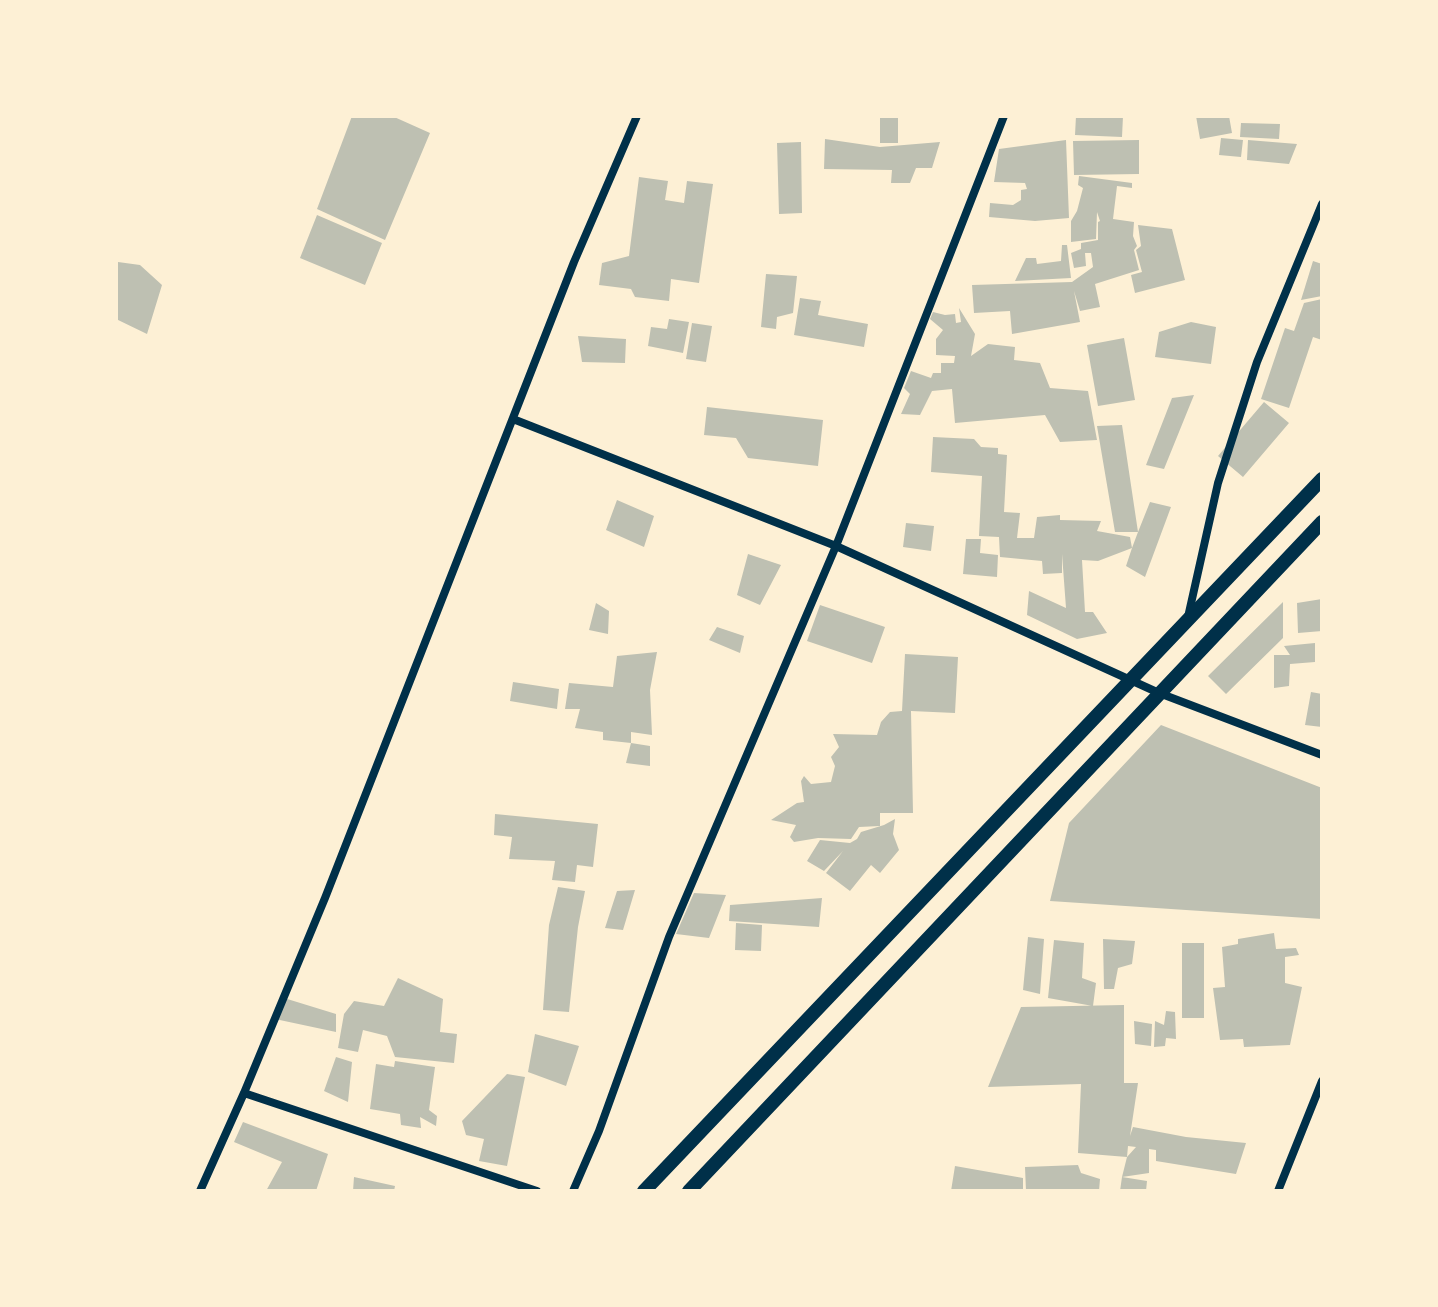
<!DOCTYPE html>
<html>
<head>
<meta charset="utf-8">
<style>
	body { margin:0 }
	#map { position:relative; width:1438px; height:1307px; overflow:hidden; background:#fdf0d5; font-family:Overpass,sans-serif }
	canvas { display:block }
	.frame { position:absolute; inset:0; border:118px solid #fdf0d5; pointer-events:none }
</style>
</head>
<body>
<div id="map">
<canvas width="1438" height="1307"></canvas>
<div class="frame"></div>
</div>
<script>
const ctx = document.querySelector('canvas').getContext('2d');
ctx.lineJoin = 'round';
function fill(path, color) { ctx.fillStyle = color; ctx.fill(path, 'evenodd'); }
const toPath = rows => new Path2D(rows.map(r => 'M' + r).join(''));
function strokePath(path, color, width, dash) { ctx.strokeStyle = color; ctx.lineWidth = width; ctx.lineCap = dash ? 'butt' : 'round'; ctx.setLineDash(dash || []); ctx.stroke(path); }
fill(toPath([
	[352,116,392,116,430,133,385,240,317,209],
	[880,116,898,116,898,143,880,143],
	[1076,116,1123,116,1122,137,1075,135],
	[1196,116,1229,116,1232,133,1200,139],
	[1241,123,1280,124,1279,139,1240,137],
	[1221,138,1243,140,1241,157,1219,155],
	[825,139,880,147,940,142,932,168,916,168,910,183,891,183,892,170,824,169],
	[1066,140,1069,218,1035,221,989,217,990,203,1013,205,1021,200,1021,190,1027,189,1025,183,994,182,999,149],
	[1139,140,1139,174,1074,175,1073,141],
	[1248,140,1297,144,1289,164,1247,160],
	[801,142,802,213,779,214,777,143],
	[1079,176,1132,183,1132,188,1117,186,1113,219,1134,222,1133,236,1137,246,1134,250,1139,270,1095,284,1100,307,1080,311,1074,291,1080,322,1012,334,1010,311,974,313,972,285,1072,282,1093,267,1091,253,1085,253,1086,266,1074,268,1071,253,1081,249,1081,243,1098,240,1098,222,1100,221,1097,212,1096,239,1071,242,1071,221,1077,211,1083,188,1078,185],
	[639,177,668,181,665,200,684,203,687,181,713,184,699,283,671,279,669,301,635,297,631,289,599,285,602,263,629,256],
	[317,215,382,243,365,285,300,258],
	[1138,225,1172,229,1185,280,1135,293,1131,275,1142,272,1136,250,1141,246],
	[1062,245,1067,245,1071,278,1015,281,1026,258,1036,258,1037,264,1061,261],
	[1313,261,1322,264,1322,296,1301,300],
	[118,262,140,265,162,285,147,334,116,319],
	[766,274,797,276,793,313,777,317,776,329,761,327],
	[800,298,821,301,818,315,868,324,864,347,794,335],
	[1322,299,1322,340,1313,337,1289,408,1261,399,1285,328,1294,331,1304,303],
	[959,308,975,334,971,356,988,344,1015,347,1014,360,1040,363,1050,388,1088,391,1097,440,1060,442,1045,415,955,423,952,389,932,391,920,415,901,414,910,394,904,388,911,371,931,378,933,373,941,373,941,363,954,363,955,356,936,355,936,339,943,330,930,319,933,312,945,315,955,314,956,323,961,322],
	[669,319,689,322,683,353,648,346,651,327,667,329],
	[1191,322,1216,327,1211,364,1155,357,1159,332],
	[692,323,712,326,706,362,686,359],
	[578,336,626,339,625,363,582,362],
	[1124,338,1135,400,1098,406,1087,345],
	[1194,395,1164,469,1146,465,1172,398],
	[1264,402,1289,423,1243,477,1218,456],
	[707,407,823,420,818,466,748,458,736,438,704,435],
	[1122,425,1138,532,1150,502,1171,507,1145,577,1126,566,1132,548,1098,561,1082,560,1085,612,1093,612,1107,633,1077,639,1027,615,1029,591,1066,608,1062,554,1062,573,1043,574,1042,561,1000,557,999,537,979,536,982,476,931,472,933,437,974,439,981,447,998,448,998,454,1007,455,1004,512,1020,513,1017,538,1034,538,1037,517,1060,515,1060,520,1101,521,1097,531,1130,537,1132,548,1138,532,1115,532,1097,426],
	[617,500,654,516,644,547,606,530],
	[906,523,934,526,931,551,903,547],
	[966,539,981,539,980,553,998,555,997,577,963,574],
	[748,554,781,565,760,605,737,595],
	[1322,599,1322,631,1298,633,1297,603],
	[1283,602,1283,638,1226,694,1208,676],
	[596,603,609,611,608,634,589,630],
	[820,605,885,627,872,663,807,641],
	[717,627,744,636,740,653,709,640],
	[1315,643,1315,662,1290,664,1289,686,1274,688,1274,655,1290,655,1284,646],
	[657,652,650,690,652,735,631,732,631,743,603,740,603,732,575,728,580,709,565,709,569,683,613,687,617,656],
	[905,654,958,657,955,713,911,711,913,813,880,813,880,826,859,827,851,839,818,838,794,842,790,837,796,825,771,820,797,803,804,802,801,781,804,776,811,784,831,782,835,766,831,757,839,747,833,734,877,735,881,722,890,712,902,711],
	[513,682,559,689,557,709,510,701],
	[1311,692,1322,694,1322,727,1305,725],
	[1161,725,1322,788,1322,919,1050,901,1069,823],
	[631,743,650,746,650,766,626,763],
	[495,814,598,824,593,867,577,865,575,882,552,880,555,861,509,859,512,837,494,835],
	[895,819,893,834,899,850,880,873,871,865,850,891,826,873,843,851,824,871,807,861,820,840,850,843,857,839,861,832,884,825],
	[558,887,585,891,578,927,569,1012,543,1010,549,925],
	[635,890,623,930,605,928,617,891],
	[694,893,726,895,709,938,676,934],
	[822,898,819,927,729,921,730,905],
	[736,923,762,925,761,951,735,950],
	[1274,933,1276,949,1296,948,1299,955,1285,957,1285,983,1302,987,1290,1045,1244,1047,1243,1039,1220,1040,1213,988,1225,987,1222,947,1238,944,1238,939],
	[1028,937,1044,939,1040,994,1023,990],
	[1103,939,1135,941,1132,964,1118,968,1114,989,1104,989],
	[1054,940,1084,943,1082,978,1096,983,1093,1006,1048,998],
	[1182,943,1204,943,1204,1018,1182,1018],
	[398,978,443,999,440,1032,457,1034,454,1063,395,1057,387,1036,363,1030,358,1052,338,1048,344,1014,354,1001,384,1006],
	[284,998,336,1014,336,1032,275,1019],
	[1124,1005,1124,1083,1138,1083,1130,1136,1133,1127,1186,1137,1246,1143,1236,1174,1156,1161,1156,1150,1149,1149,1149,1173,1122,1177,1147,1181,1146,1191,1120,1191,1122,1177,1127,1157,1136,1147,1128,1146,1127,1157,1078,1153,1081,1084,988,1087,1021,1007],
	[1166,1011,1175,1012,1176,1039,1166,1038,1165,1046,1154,1047,1155,1021,1164,1025],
	[1134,1021,1152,1024,1151,1046,1135,1044],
	[535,1034,579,1046,566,1086,528,1072],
	[336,1057,352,1062,348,1102,324,1091],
	[395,1061,435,1067,429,1110,437,1116,436,1126,420,1117,421,1128,401,1125,400,1114,370,1109,376,1064,394,1067],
	[507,1074,525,1077,507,1166,479,1161,484,1139,466,1135,462,1121],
	[243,1122,328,1154,316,1191,266,1191,282,1162,234,1142],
	[1078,1165,1081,1173,1100,1179,1099,1191,1026,1191,1025,1167],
	[955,1166,1023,1178,1023,1191,951,1191],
	[354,1177,395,1186,394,1191,353,1191]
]), '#bec0b2');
strokePath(toPath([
	[513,419,836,546,1159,693,1322,755],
	[1188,617,1218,483,1257,362,1322,204],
	[244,1093,537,1191],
	[200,1191,244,1093,325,898,574,262,637,116],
	[573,1191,599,1131,669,937,836,546,1004,116],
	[1278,1191,1322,1081]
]), '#003049', 8);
strokePath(toPath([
	[644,1191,1322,479],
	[689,1191,1322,522]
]), '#003049', 14);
</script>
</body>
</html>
